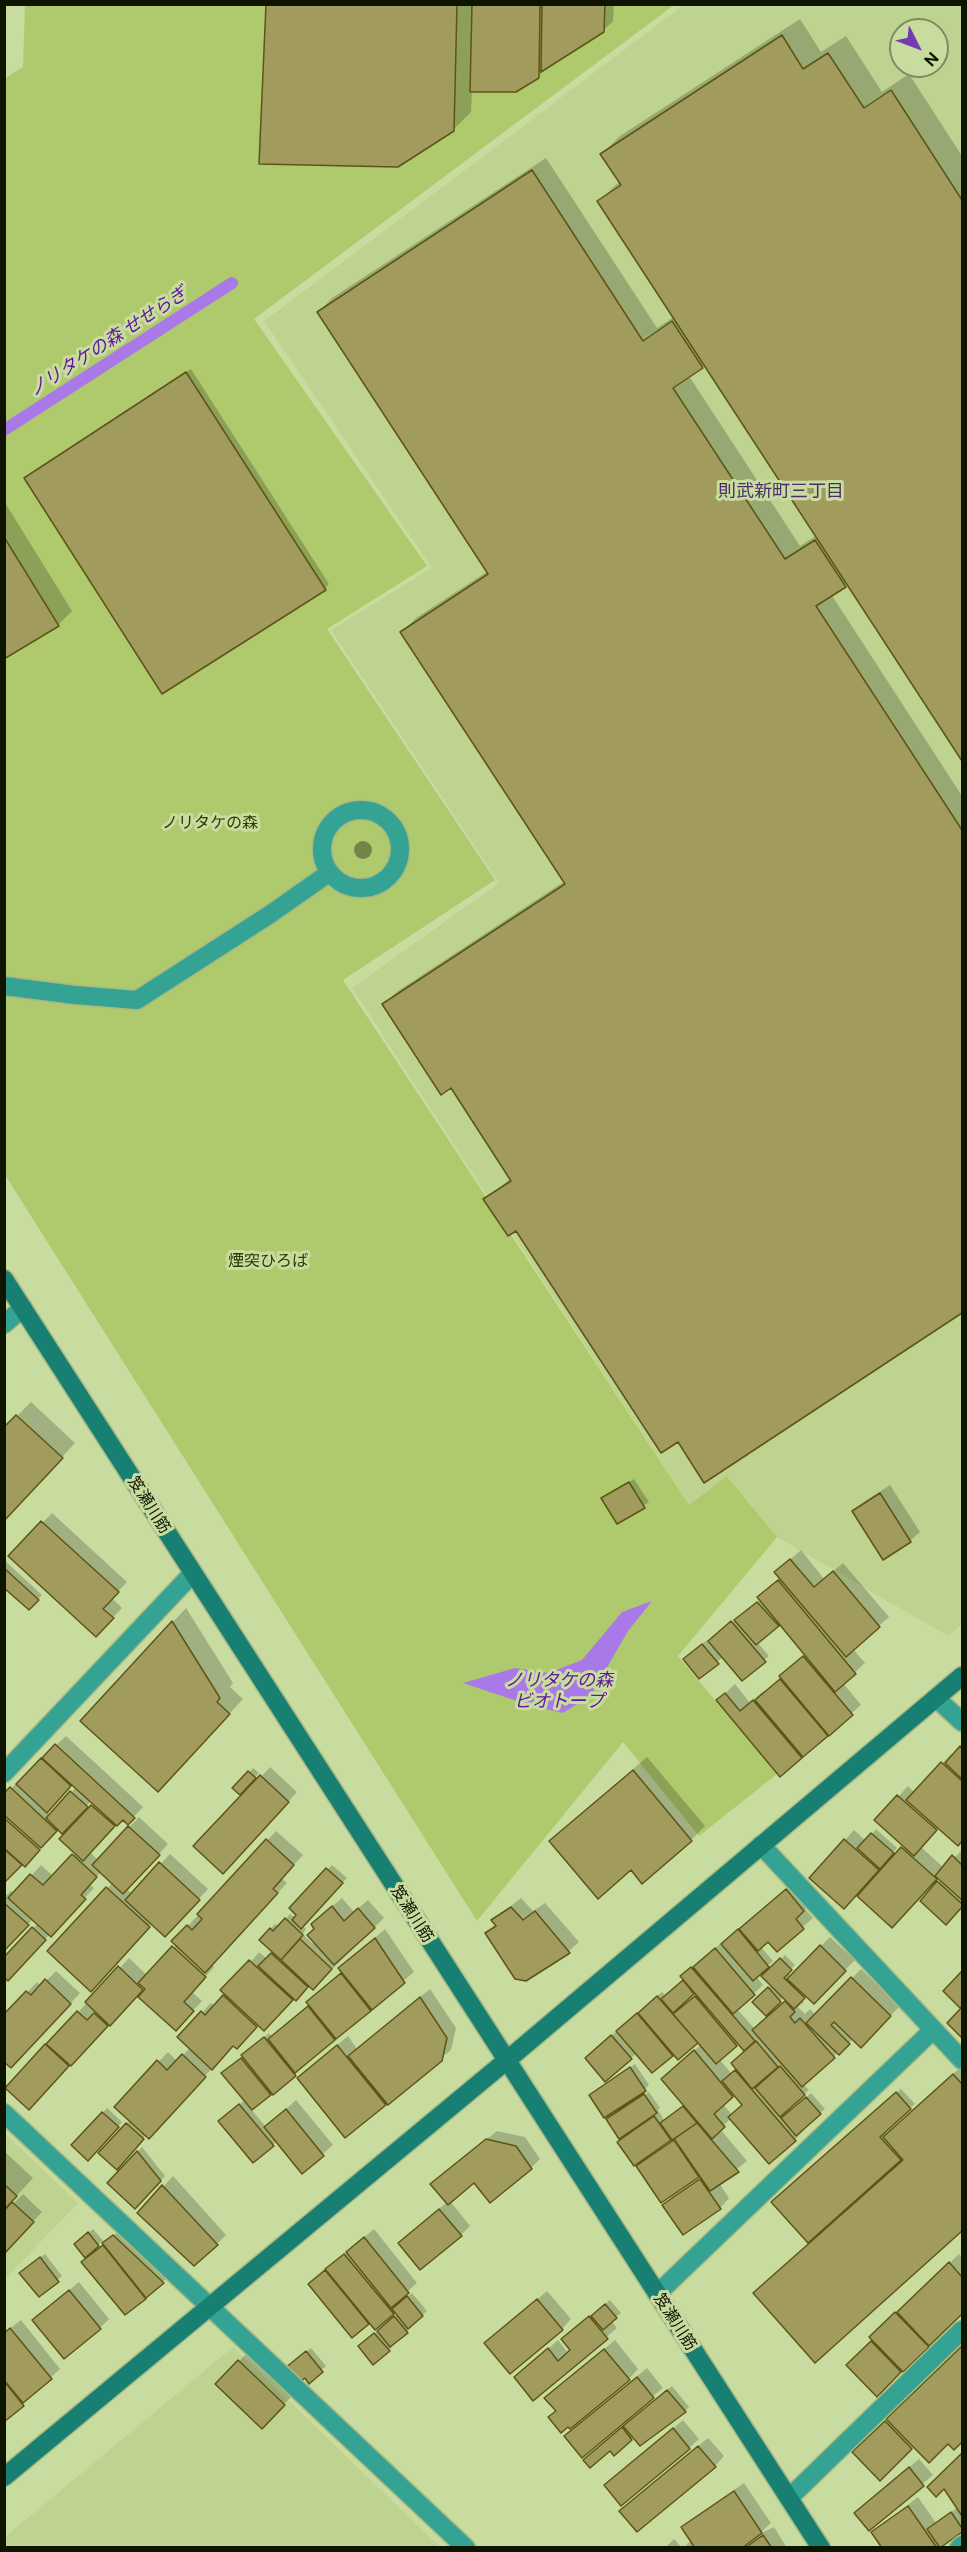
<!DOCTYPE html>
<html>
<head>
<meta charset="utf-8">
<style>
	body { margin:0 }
	#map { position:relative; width:967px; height:2552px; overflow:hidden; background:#c9dca0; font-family:"Public Sans",sans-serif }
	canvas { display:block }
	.frame { position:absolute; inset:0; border:6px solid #0f1401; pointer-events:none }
	.north { position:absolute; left:889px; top:18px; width:60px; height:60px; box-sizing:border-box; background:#c9dca0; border:2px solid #7f8c60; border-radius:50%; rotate:132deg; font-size:16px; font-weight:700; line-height:24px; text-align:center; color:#0f1401 }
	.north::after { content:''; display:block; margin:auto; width:21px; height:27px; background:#743bb1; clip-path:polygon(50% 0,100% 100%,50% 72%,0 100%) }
</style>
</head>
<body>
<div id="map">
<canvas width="967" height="2552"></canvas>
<div class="frame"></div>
<div class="north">N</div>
</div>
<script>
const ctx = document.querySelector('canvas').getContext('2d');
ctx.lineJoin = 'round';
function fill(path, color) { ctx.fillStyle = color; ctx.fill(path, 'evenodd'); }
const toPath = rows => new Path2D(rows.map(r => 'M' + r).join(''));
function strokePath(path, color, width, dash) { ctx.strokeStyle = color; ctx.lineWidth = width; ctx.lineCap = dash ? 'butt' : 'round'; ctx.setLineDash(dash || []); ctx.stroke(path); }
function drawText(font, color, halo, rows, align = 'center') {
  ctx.font = font + ' "Public Sans","Noto Sans JP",sans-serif'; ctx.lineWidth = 6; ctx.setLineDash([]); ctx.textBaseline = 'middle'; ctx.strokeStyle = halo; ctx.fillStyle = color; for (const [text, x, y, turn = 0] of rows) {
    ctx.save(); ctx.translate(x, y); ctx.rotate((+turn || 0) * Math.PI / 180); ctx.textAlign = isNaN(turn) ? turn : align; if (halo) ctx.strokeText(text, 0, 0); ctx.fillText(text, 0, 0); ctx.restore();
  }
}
fill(toPath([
	[684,5,962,5,962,1624,948,1636,777,1537,728,1476,689,1505,352,988,499,883,331,630,432,568,264,321],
	[901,30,937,30,937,66,901,66],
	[4,2133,78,2203,5,2279,4,2279],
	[233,2347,440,2547,5,2548,5,2537]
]), '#bed38f');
fill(toPath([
	[25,5,674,5,254,319,427,566,327,629,495,880,343,980,689,1505,727,1476,777,1537,678,1656,777,1774,699,1836,623,1742,477,1921,5,1175,4,79,23,67]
]), '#afc96d');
fill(toPath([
	[652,1601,628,1631,591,1695,563,1713,529,1705,463,1683,515,1668,549,1673,582,1660,622,1612]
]), '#a979e8');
fill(toPath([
	[267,4,614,4,613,21,603,31,548,67,538,76,472,90,471,112,453,130],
	[800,19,821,52,846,36,882,92,909,74,962,156,962,758,848,582,831,594,962,796,962,1312,705,1480,678,1440,516,1229,485,1200,511,1178,451,1086,384,1004,398,991,565,881,402,632,416,618,488,571,319,312,332,298,546,158,657,328,674,317,599,201,620,181,602,154,620,136],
	[705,364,817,535,800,546,689,376],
	[191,369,329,584,325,588,26,478],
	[4,501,72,611,58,625,4,657],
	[31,1402,75,1443,4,1520,4,1429],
	[634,1479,649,1502,618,1522,603,1498],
	[890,1485,920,1532,910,1541,854,1511,864,1502],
	[52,1513,127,1582,112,1598,122,1608,96,1635,11,1556],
	[801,1550,824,1579,843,1563,889,1617,853,1649,865,1663,843,1683,861,1705,781,1774,718,1700,735,1684,750,1703,763,1691,765,1693,806,1654,780,1623,757,1642,769,1656,742,1679,723,1657,717,1662,689,1655,707,1640,709,1642,760,1600,768,1588,781,1577,786,1563],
	[4,1560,42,1595,29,1608,4,1586],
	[186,1608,233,1683,230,1687,243,1699,172,1776,82,1720],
	[66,1736,143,1807,128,1823,123,1818,116,1824,90,1852,98,1860,139,1817,168,1844,127,1889,132,1894,170,1854,208,1889,174,1926,152,1923,100,1980,49,1951,113,1882,101,1872,89,1884,94,1888,8,1978,4,1959,38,1923,33,1919,4,1950,4,1893,7,1895,11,1891,14,1894,41,1865,53,1876,76,1852,61,1839,94,1804,91,1801,62,1832,58,1828,25,1865,22,1862,5,1880,4,1820,8,1816,4,1795],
	[72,1783,76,1787,50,1816,46,1812],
	[962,1746,962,1839,958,1844,939,1827,921,1847,944,1868,962,1850,962,1905,946,1923,922,1901,941,1880,938,1877,892,1926,857,1894,811,1878,854,1830,866,1841,876,1829,897,1848,887,1859,882,1868,883,1869,905,1845,877,1820,908,1786,915,1793,951,1754,954,1756],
	[647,1757,705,1826,691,1840,631,1868,551,1841],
	[270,1767,297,1792,232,1862,261,1777],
	[253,1768,259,1773,240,1793,235,1788],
	[276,1831,303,1855,281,1878,287,1883,211,1964,214,1967,192,1992,202,2001,176,2029,138,1994,29,2107,7,2088,129,1958,147,1975,177,1944,174,1941],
	[332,1865,347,1878,302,1926,306,1929,303,1934,313,1944,316,1928,322,1915,342,1898,354,1912,368,1900,384,1918,313,1988,309,1984,274,2020,259,2024,237,2047,234,2044,158,2128,146,2135,117,2168,100,2152,130,2120,116,2107,168,2052,177,2061,190,2048,179,2037,211,2003,215,2006,259,1952,267,1959,274,1951,261,1940,275,1924,279,1927,290,1914,295,1918,298,1914,291,1908],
	[796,1881,813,1901,805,1909,813,1918,777,1950,768,1940,761,1947,773,1961,756,1976,763,1985,737,2009,755,2029,787,2000,784,1997,766,2014,755,2002,772,1985,764,1976,785,1955,795,1965,787,1972,791,1976,830,1937,855,1960,814,2002,806,1995,801,1999,804,2002,798,2007,805,2014,810,2009,816,2015,861,1969,900,2006,861,2046,853,2039,803,2084,809,2090,786,2110,789,2112,811,2093,825,2109,802,2128,804,2130,795,2140,731,2118,720,2129,747,2161,719,2183,729,2198,720,2208,664,2205,673,2195,638,2166,645,2158,621,2139,608,2119,649,2092,660,2108,658,2110,664,2120,685,2105,672,2069,702,2044,698,2040,674,2053,652,2071,637,2053,631,2058,591,2053,662,1992,666,1996,685,1980,686,1972],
	[695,1991,697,1994,678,2011,676,2008],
	[739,2042,746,2051,737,2068,731,2073,719,2059],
	[734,2093,744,2104,732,2115,723,2104],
	[521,1898,533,1911,545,1903,579,1942,569,1951,526,1980,487,1933,496,1924,493,1920],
	[385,1929,414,1972,298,2069,299,2070,295,2075,251,2109,266,2127,296,2100,333,2145,302,2172,277,2141,273,2145,225,2116,245,2100,228,2069,269,2033,272,2037,310,2005,318,1993,343,1972,340,1968],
	[56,1971,80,1993,21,2057,4,2016,37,1982,41,1986],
	[430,1989,456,2028,451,2050,346,2136,308,2069,348,2036,357,2049],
	[635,2064,649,2085,645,2089,595,2091],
	[962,2066,962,2229,815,2361,810,2243,773,2202,901,2089,915,2104,884,2132,887,2135],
	[107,2108,122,2122,88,2159,73,2145],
	[497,2131,525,2137,540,2159,531,2168,474,2181,450,2201,470,2226,461,2235,410,2234,447,2202,442,2175],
	[142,2147,165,2176,135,2207,109,2183],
	[4,2151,33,2178,12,2201,14,2203,23,2194,42,2212,4,2253],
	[173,2176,226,2235,217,2244,139,2213],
	[93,2229,105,2243,118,2232,167,2278,145,2298,83,2262,104,2244,102,2241,96,2247,80,2240],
	[374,2229,417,2283,399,2299,401,2302,412,2293,427,2311,410,2325,411,2327,389,2350,364,2342,398,2314,395,2310,375,2328,370,2321,352,2336,314,2280],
	[45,2254,62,2276,39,2295,25,2269],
	[959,2254,962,2257,962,2312,877,2395,848,2365,874,2340,881,2328],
	[79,2282,109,2319,100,2328,34,2320],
	[547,2291,571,2319,562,2329,486,2343],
	[610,2300,621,2313,611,2321,617,2328,534,2399,516,2377,558,2340,568,2353,572,2350,563,2339],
	[21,2320,60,2369,4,2420,4,2333],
	[615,2340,638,2369,629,2379,557,2410,556,2389],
	[962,2347,962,2440,954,2448,948,2442,914,2446,880,2479,854,2452],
	[311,2348,326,2366,309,2381,292,2364],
	[248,2352,293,2395,262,2427,217,2384],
	[647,2368,663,2388,582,2456,576,2427],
	[672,2386,689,2407,685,2411,634,2436,614,2454,610,2449,589,2456],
	[683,2420,699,2439,689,2448,606,2485],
	[708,2438,724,2456,715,2466,631,2501],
	[962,2454,962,2530,939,2548,884,2548,873,2532,918,2497,936,2523,958,2507,944,2487,929,2487],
	[919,2459,933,2475,869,2529,866,2504],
	[744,2483,771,2523,759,2534,774,2527,787,2548,684,2548,692,2539,683,2527,693,2518],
	[674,2539,682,2548,665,2548]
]), '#0003');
strokePath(toPath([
	[4,430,232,283]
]), '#a979e8', 12);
const building = toPath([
	[266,4,457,4,454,131,398,167,259,164,266,4],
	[472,4,540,4,539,78,516,92,470,92,472,4],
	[542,4,605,4,604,32,541,72,542,4],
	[782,35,803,69,828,53,864,108,891,90,962,200,962,761,597,201,621,185,600,154,782,35],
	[532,170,643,341,672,321,703,368,673,388,785,559,815,540,846,587,816,606,962,830,962,1313,704,1483,678,1442,661,1453,516,1231,508,1236,483,1199,511,1181,451,1088,441,1095,382,1004,565,884,400,632,488,574,317,312,532,170],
	[186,372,326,590,162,694,24,478,186,372],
	[4,537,59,626,4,659,4,537],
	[16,1415,63,1458,4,1521,4,1427,16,1415],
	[629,1482,645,1508,617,1524,601,1498,629,1482],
	[880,1493,911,1542,883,1560,852,1511,880,1493],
	[41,1521,119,1592,103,1609,114,1618,96,1637,8,1556,41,1521],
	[790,1559,814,1587,833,1571,880,1627,846,1657,774,1572,790,1559],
	[4,1568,39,1600,29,1610,4,1588,4,1568],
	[778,1580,856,1674,835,1692,757,1597,778,1580],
	[757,1602,779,1626,756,1645,734,1620,757,1602],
	[172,1621,220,1698,217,1702,230,1714,158,1792,80,1721,172,1621],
	[731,1621,766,1662,742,1681,708,1641,731,1621],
	[702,1644,719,1664,699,1679,683,1659,702,1644],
	[803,1656,853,1715,829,1736,779,1676,803,1656],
	[780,1679,828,1736,803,1757,755,1700,780,1679],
	[725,1693,740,1711,753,1700,802,1758,780,1777,716,1700,725,1693],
	[55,1744,135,1818,128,1825,123,1820,117,1826,42,1758,55,1744],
	[960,1746,962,1749,962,1779,945,1763,960,1746],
	[41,1758,71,1786,47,1813,16,1784,41,1758],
	[941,1762,962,1781,962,1841,958,1846,906,1800,941,1762],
	[633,1770,692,1841,642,1884,631,1870,598,1899,549,1841,633,1770],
	[248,1771,256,1778,240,1795,232,1788,248,1771],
	[260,1775,289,1802,223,1874,193,1846,260,1775],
	[10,1787,57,1831,41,1848,4,1815,4,1793,10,1787],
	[70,1791,88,1807,62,1834,46,1818,70,1791],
	[897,1795,937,1830,914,1856,874,1820,897,1795],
	[91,1805,115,1826,83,1861,59,1839,91,1805],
	[4,1818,40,1850,25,1867,4,1848,4,1818],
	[128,1826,160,1855,123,1894,92,1865,128,1826],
	[871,1833,894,1853,880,1869,857,1848,871,1833],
	[266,1839,294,1865,273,1889,278,1893,205,1973,171,1941,187,1925,192,1930,202,1919,197,1914,266,1839],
	[844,1839,879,1870,844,1909,809,1878,844,1839],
	[901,1847,937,1879,892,1928,857,1896,901,1847],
	[4,1849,22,1865,5,1882,4,1881,4,1849],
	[72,1854,97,1877,81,1895,86,1899,51,1937,8,1898,30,1874,43,1885,72,1854],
	[952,1855,962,1865,962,1900,935,1876,952,1855],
	[159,1862,200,1900,165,1937,125,1900,159,1862],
	[326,1868,343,1883,301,1929,292,1920,296,1915,289,1908,326,1868],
	[937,1881,962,1904,962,1907,946,1925,920,1901,937,1881],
	[106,1887,150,1927,91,1992,47,1951,106,1887],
	[786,1889,804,1911,796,1919,804,1929,777,1952,768,1942,758,1951,739,1929,786,1889],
	[4,1903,29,1925,4,1951,4,1903],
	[332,1906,344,1921,358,1908,375,1928,334,1965,307,1935,314,1929,311,1924,332,1906],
	[511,1907,523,1920,535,1911,570,1953,526,1981,515,1979,485,1933,496,1926,491,1920,511,1907],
	[285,1918,303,1935,281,1960,259,1940,270,1928,273,1931,285,1918],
	[32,1927,46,1940,8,1981,4,1977,4,1957,32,1927],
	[738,1929,769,1967,753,1981,721,1944,738,1929],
	[375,1938,405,1983,372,2010,338,1968,375,1938],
	[300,1939,332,1969,313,1990,281,1960,300,1939],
	[820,1945,846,1971,814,2004,787,1979,820,1945],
	[172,1946,206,1977,184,2002,194,2011,176,2031,138,1997,145,1989,138,1983,172,1946],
	[715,1948,755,1995,733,2014,693,1967,715,1948],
	[271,1953,308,1987,296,2001,258,1966,271,1953],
	[780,1958,792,1970,784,1978,805,1998,794,2009,761,1976,780,1958],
	[249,1960,293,2000,264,2031,220,1990,249,1960],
	[118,1966,143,1990,110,2026,85,2002,118,1966],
	[691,1967,755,2041,744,2051,680,1976,691,1967],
	[962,1971,962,2006,960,2008,943,1991,962,1971],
	[341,1973,371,2011,336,2039,306,2002,341,1973],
	[851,1977,891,2016,861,2048,834,2022,831,2025,850,2044,839,2055,806,2023,851,1977],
	[45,1979,71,2004,11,2068,4,2062,4,2014,26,1991,31,1995,45,1979],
	[683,1980,694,1994,673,2013,661,1999,683,1980],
	[768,1987,781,2002,766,2016,752,2002,768,1987],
	[223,1995,257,2027,237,2049,233,2046,212,2070,177,2037,201,2011,205,2015,223,1995],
	[657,1996,698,2043,678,2060,638,2013,657,1996],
	[695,1996,737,2046,716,2064,673,2014,695,1996],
	[420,1997,447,2038,442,2061,388,2105,348,2056,420,1997],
	[785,2001,795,2012,790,2017,795,2023,800,2018,835,2058,802,2087,752,2030,785,2001],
	[308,2006,335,2040,295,2073,268,2039,308,2006],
	[962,2007,962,2038,947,2023,962,2007],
	[77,2011,87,2020,94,2013,108,2026,71,2066,46,2044,77,2011],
	[637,2013,673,2056,652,2073,616,2031,637,2013],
	[611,2035,632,2059,605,2082,585,2058,611,2035],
	[264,2037,296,2076,273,2095,241,2055,264,2037],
	[756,2041,778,2067,752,2089,731,2063,756,2041],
	[45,2044,69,2066,29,2110,5,2088,45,2044],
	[337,2045,386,2105,345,2138,297,2078,337,2045],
	[694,2050,733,2097,714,2114,725,2127,712,2139,661,2079,694,2050],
	[182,2054,206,2077,149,2139,114,2107,157,2060,167,2070,182,2054],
	[241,2058,271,2095,252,2110,221,2073,241,2058],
	[780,2066,805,2095,780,2117,755,2088,780,2066],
	[630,2067,646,2091,604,2118,589,2095,630,2067],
	[735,2070,796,2141,769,2164,728,2117,742,2105,722,2081,735,2070],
	[953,2074,962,2084,962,2231,815,2363,753,2293,903,2160,883,2137,953,2074],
	[896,2092,911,2109,880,2137,901,2160,808,2243,771,2202,896,2092],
	[644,2094,657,2113,619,2139,606,2119,644,2094],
	[806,2097,821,2114,796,2136,781,2118,806,2097],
	[239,2104,274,2146,253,2163,218,2121,239,2104],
	[683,2106,697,2123,672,2140,660,2123,683,2106],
	[286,2109,324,2156,302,2174,264,2127,286,2109],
	[102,2112,119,2127,88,2161,71,2145,102,2112],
	[654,2116,671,2140,634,2166,617,2142,654,2116],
	[126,2123,144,2139,117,2170,98,2153,126,2123],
	[697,2123,739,2172,710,2191,674,2139,697,2123],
	[486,2139,516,2146,532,2169,490,2203,474,2183,448,2205,430,2184,486,2139],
	[674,2140,699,2177,661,2203,636,2166,674,2140],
	[137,2151,161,2181,135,2209,107,2183,137,2151],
	[700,2179,721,2209,683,2235,662,2205,700,2179],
	[4,2184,17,2196,4,2210,4,2184],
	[162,2185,218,2245,194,2266,137,2213,162,2185],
	[12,2202,34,2222,4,2254,4,2211,12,2202],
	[439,2209,462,2236,420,2270,398,2243,439,2209],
	[88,2232,99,2246,85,2258,74,2244,88,2232],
	[113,2235,164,2283,146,2298,102,2243,113,2235],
	[364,2237,409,2293,391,2308,346,2252,364,2237],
	[103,2245,146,2299,125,2315,81,2262,103,2245],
	[344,2254,394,2314,375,2330,325,2269,344,2254],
	[40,2257,59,2282,39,2297,19,2273,40,2257],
	[949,2262,962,2277,962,2314,929,2346,897,2312,949,2262],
	[325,2270,369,2324,352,2338,308,2284,325,2270],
	[69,2290,101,2329,64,2359,32,2320,69,2290],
	[407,2296,423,2316,408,2329,392,2309,407,2296],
	[537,2299,563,2330,510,2374,484,2343,537,2299],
	[605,2304,617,2318,603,2330,591,2316,605,2304],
	[895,2312,929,2347,903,2372,869,2337,895,2312],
	[394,2316,408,2333,390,2347,377,2331,394,2316],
	[589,2316,608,2339,533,2401,514,2377,548,2348,558,2361,570,2350,561,2339,589,2316],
	[10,2328,52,2379,23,2403,4,2380,4,2333,10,2328],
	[374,2333,390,2351,373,2365,358,2346,374,2333],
	[871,2341,901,2372,877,2397,846,2365,871,2341],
	[962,2346,962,2442,954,2450,948,2444,929,2463,886,2419,962,2346],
	[604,2349,630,2380,570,2429,568,2427,561,2433,548,2417,556,2411,544,2398,604,2349],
	[306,2351,323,2372,309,2384,305,2378,298,2384,285,2368,306,2351],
	[238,2360,285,2405,262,2429,215,2384,238,2360],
	[637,2377,654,2398,582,2458,564,2436,637,2377],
	[4,2381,24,2406,4,2422,4,2381],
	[667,2390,686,2412,640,2446,623,2426,667,2390],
	[885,2421,912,2449,880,2481,852,2452,885,2421],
	[622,2427,632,2440,614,2456,610,2451,590,2468,583,2460,622,2427],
	[673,2428,690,2449,621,2506,604,2485,673,2428],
	[698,2446,716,2467,637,2532,619,2511,698,2446],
	[962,2453,962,2516,944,2489,936,2497,927,2487,962,2453],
	[909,2467,924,2486,869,2531,854,2513,909,2467],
	[734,2491,762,2533,742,2548,695,2548,681,2527,734,2491],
	[908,2506,937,2548,882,2548,871,2532,908,2506],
	[951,2512,962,2528,962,2532,940,2548,927,2529,951,2512],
	[763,2535,772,2548,745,2548,763,2535]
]);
fill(building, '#a29b5e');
strokePath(building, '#5d5516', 1.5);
const lane = toPath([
	'322 849a39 39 0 1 1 78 0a39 39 0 1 1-78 0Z',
	[4,986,75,995,137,1000,269,915,329,873]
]);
const street = toPath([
	[4,1324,23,1308],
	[936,1698,962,1722],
	[4,1773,193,1573],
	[761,1845,962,2060],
	[4,2113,466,2548],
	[657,2294,933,2030],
	[789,2498,962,2330],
	[959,2548,962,2545]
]);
const secondary = toPath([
	[4,1279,821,2548],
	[4,2477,506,2061,962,1676]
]);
strokePath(lane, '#a8b883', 21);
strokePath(street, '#a8b883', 21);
strokePath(secondary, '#a8b883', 21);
strokePath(lane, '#35a394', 18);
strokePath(street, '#35a394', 18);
strokePath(secondary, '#178073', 18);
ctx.fillStyle = '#748349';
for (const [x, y] of [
	[363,850]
]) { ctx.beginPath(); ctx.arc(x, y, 9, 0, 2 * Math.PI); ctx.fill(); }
drawText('16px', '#2e3b02', '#c9dca0', [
	["ノリタケの森",210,823],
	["煙突ひろば",268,1261]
]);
drawText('16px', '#0f1401', '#c9dca0', [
	["笈瀬川筋",149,1505,57],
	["笈瀬川筋",412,1914,57],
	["笈瀬川筋",675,2322,57]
]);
drawText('italic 18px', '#60189e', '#c9dca0', [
	["ノリタケの森 せせらぎ",108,342,-33],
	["ノリタケの森",559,1680],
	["ビオトープ",559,1701]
]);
drawText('18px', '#492f69', '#c9dca0', [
	["則武新町三丁目",781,491]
]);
</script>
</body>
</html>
